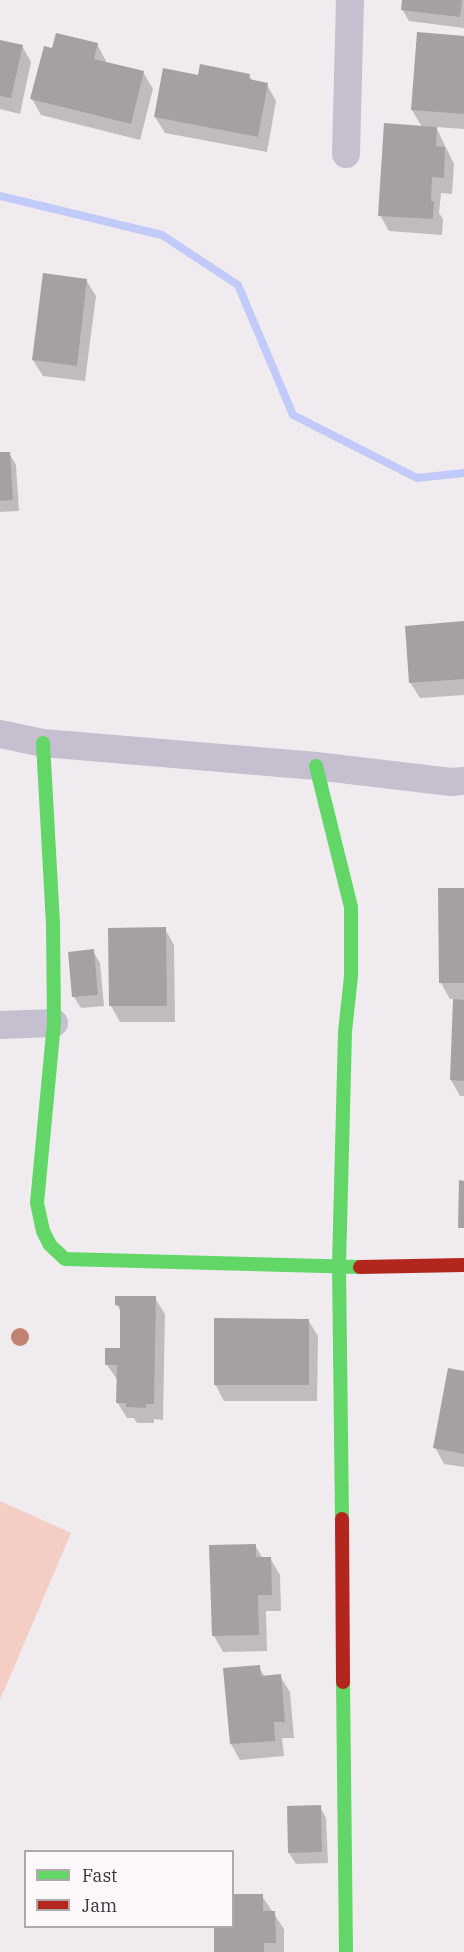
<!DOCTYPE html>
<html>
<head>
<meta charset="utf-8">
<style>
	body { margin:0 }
	#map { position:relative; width:464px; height:1952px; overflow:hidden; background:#f0ebee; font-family:"IBM Plex Serif",serif }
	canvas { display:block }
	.legend { position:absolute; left:24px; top:1850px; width:210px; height:78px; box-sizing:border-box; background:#fef7fc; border:2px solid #afa9ae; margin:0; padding:8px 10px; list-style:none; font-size:18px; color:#393538 }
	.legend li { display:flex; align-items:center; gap:12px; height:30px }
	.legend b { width:30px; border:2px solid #afa9ae }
</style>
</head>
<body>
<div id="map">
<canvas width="464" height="1952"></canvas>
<ul class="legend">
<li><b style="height:8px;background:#63d668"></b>Fast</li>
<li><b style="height:8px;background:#b3261e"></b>Jam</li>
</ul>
</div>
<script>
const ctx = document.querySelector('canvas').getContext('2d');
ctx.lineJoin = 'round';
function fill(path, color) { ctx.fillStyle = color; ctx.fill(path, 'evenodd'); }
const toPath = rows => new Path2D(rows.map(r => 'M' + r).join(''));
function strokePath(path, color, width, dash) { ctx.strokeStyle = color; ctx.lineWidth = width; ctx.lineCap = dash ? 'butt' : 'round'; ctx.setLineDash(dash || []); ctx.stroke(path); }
fill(toPath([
	[0,1501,71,1533,0,1700]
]), '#f4cdc4');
fill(toPath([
	[404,0,464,0,464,28,409,21,402,9],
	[464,37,464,129,436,127,454,164,452,194,441,193,439,213,443,219,442,235,389,231,380,215,422,127,412,110],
	[0,42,22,46,31,62,20,114,0,109],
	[97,44,106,61,106,63,143,72,153,89,140,140,41,115,32,99,53,50],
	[249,75,253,82,267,85,276,101,267,152,165,133,155,117],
	[86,280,96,296,85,381,43,376,33,360],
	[9,453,16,465,19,511,0,512,0,454],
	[464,623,464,695,420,698,410,682],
	[464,890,464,1096,460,1096,451,1080,454,999,450,999,441,983],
	[165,929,174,945,175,1022,120,1022,111,1006],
	[93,951,100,963,104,1006,81,1008,74,997],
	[155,1298,165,1314,163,1420,154,1419,154,1423,137,1423,134,1418,127,1418,117,1402,118,1381,107,1365,121,1349,122,1314,117,1305],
	[308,1320,318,1336,317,1401,224,1401,215,1384],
	[464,1372,464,1467,444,1464,435,1447],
	[255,1545,263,1559,270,1558,280,1575,281,1611,266,1611,267,1651,223,1652,214,1636],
	[259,1667,265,1677,280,1676,290,1692,294,1738,282,1738,284,1756,240,1760,231,1744],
	[320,1807,326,1818,328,1863,296,1864,289,1853],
	[262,1896,284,1929,284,1952,215,1952,232,1926]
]), '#0003');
strokePath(toPath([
	[0,196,162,235,238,285,293,415,417,478,464,473]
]), '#c2caf9', 8);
fill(toPath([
	[402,0,462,0,460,17,401,10],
	[417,32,464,36,464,114,411,110],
	[56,33,98,43,94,59,144,71,131,124,30,99,44,46,52,48],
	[0,40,23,45,11,98,0,96],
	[200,64,250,74,249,79,268,83,258,137,154,117,163,68,198,75],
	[384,123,437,127,436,146,445,147,444,178,432,177,431,201,434,201,433,219,378,216],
	[43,273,87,279,77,366,32,360],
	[0,452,10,452,13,500,0,501],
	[464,621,464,679,409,683,405,626],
	[438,888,464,888,464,983,439,983],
	[166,927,167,1006,109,1006,108,928],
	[94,949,98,995,72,997,68,952],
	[453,999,464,1000,464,1081,450,1080],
	[459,1180,464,1181,464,1228,458,1228],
	[115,1296,156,1296,154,1404,146,1404,146,1408,126,1407,126,1403,116,1403,117,1365,105,1365,105,1348,120,1348,120,1306,115,1305],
	[214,1318,309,1319,309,1385,214,1385],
	[448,1368,464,1371,464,1454,433,1448],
	[256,1544,256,1557,271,1557,272,1595,258,1595,259,1635,212,1636,209,1545],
	[260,1665,261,1676,281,1674,285,1722,274,1722,275,1741,230,1744,223,1668],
	[321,1805,322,1852,288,1853,287,1806],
	[232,1894,263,1894,263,1911,275,1911,276,1943,264,1943,264,1952,214,1952,214,1926,232,1926]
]), '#a5a1a3');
strokePath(toPath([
	[346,154,350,0],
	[0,734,43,743,316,766,451,782,464,781],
	[0,1025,54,1023]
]), '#c6bfcf', 28);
strokePath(toPath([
	[43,743,53,924,54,1023,37,1203,43,1231,50,1245,65,1259,360,1267],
	[316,766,351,907,351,976,345,1032,339,1265,342,1519],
	[343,1682,346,1952]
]), '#63d668', 14);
strokePath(toPath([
	[360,1267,464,1265],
	[342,1519,343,1682]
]), '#b3261e', 14);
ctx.fillStyle = '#c08271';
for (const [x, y] of [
	[20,1337]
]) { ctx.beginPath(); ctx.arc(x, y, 9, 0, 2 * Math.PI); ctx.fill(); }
</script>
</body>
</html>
